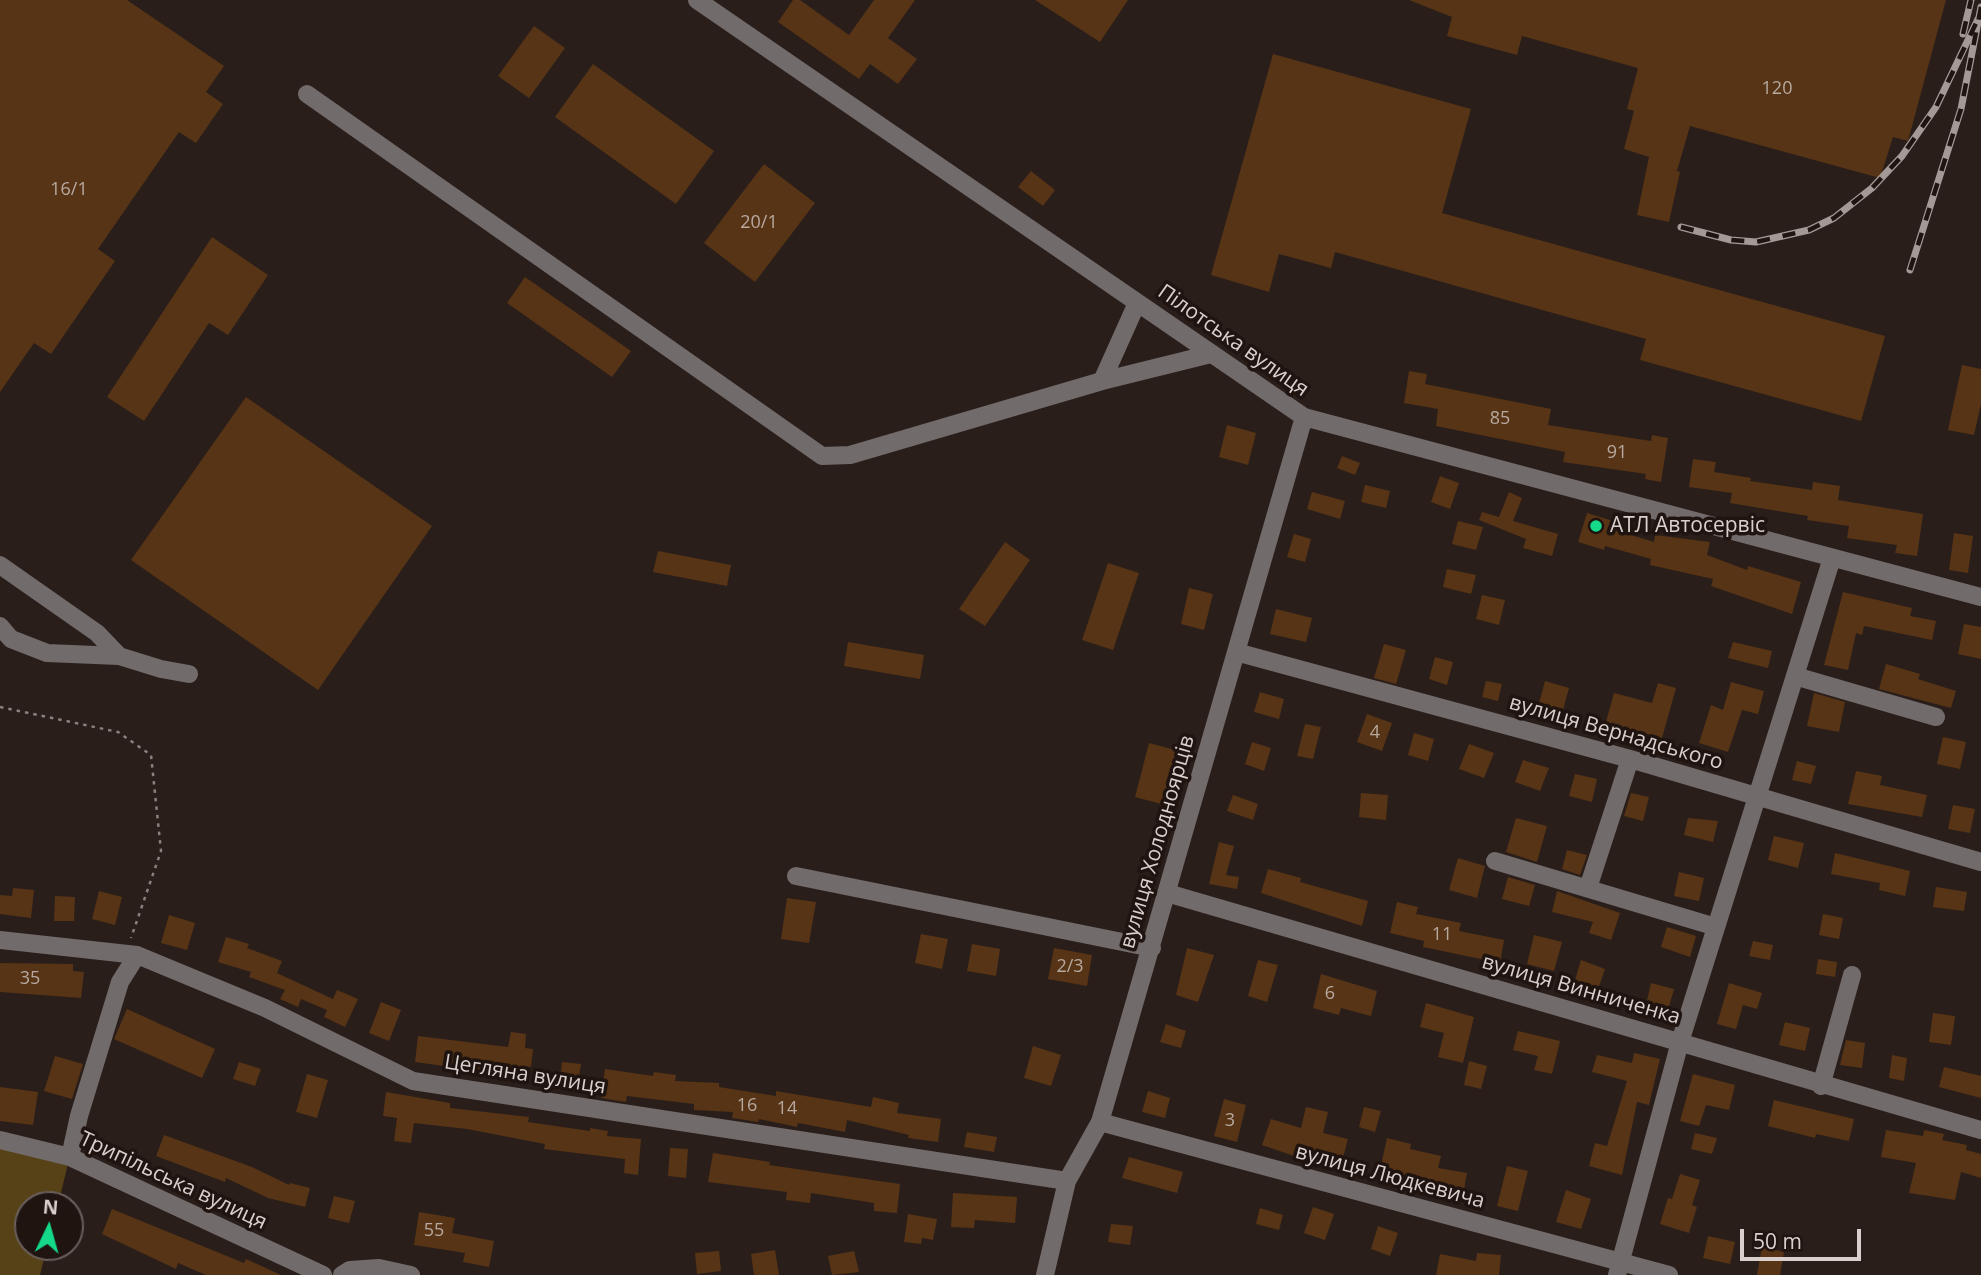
<!DOCTYPE html>
<html>
<head>
<meta charset="utf-8">
<style>
	body { margin:0 }
	#map { position:relative; width:1981px; height:1275px; overflow:hidden; background:#2a1e1a; font-family:"Open Sans",sans-serif }
	canvas { display:block }
	.north { position:absolute; left:14px; top:1191px; width:70px; height:70px; box-sizing:border-box; background:#201411; border:2px solid #6a5f5d; border-radius:50%; rotate:5deg; font-size:19px; font-weight:700; line-height:28px; text-align:center; color:#d9d0ce }
	.north::after { content:''; display:block; margin:auto; width:24px; height:32px; background:#13d989; clip-path:polygon(50% 0,100% 100%,50% 72%,0 100%) }
	.scale { position:absolute; left:1740px; top:1229px; width:121px; height:32px; box-sizing:border-box; border:4px solid #d9d0ce; border-top:0; padding-left:9px; font-size:21px; line-height:24px; white-space:nowrap; color:#d9d0ce; -webkit-text-stroke:5px #201411; paint-order:stroke }
</style>
</head>
<body>
<div id="map">
<canvas width="1981" height="1275"></canvas>
<div class="north">N</div>
<div class="scale">50 m</div>
</div>
<script>
const ctx = document.querySelector('canvas').getContext('2d');
ctx.lineJoin = 'round';
function fill(path, color) { ctx.fillStyle = color; ctx.fill(path, 'evenodd'); }
const toPath = rows => new Path2D(rows.map(r => 'M' + r).join(''));
function strokePath(path, color, width, dash) { ctx.strokeStyle = color; ctx.lineWidth = width; ctx.lineCap = dash ? 'butt' : 'round'; ctx.setLineDash(dash || []); ctx.stroke(path); }
function drawText(font, color, halo, rows, align = 'center') {
  ctx.font = font + ' "Open Sans",sans-serif'; ctx.lineWidth = 7; ctx.setLineDash([]); ctx.textBaseline = 'middle'; ctx.strokeStyle = halo; ctx.fillStyle = color; for (const [text, x, y, turn = 0] of rows) {
    ctx.save(); ctx.translate(x, y); ctx.rotate((+turn || 0) * Math.PI / 180); ctx.textAlign = isNaN(turn) ? turn : align; if (halo) ctx.strokeText(text, 0, 0); ctx.fillText(text, 0, 0); ctx.restore();
  }
}
fill(toPath([
	[0,1147,68,1164,58,1205,28,1205,28,1247,47,1247,40,1275,0,1275]
]), '#564216');
fill(toPath([
	[0,0,127,0,224,66,206,92,223,104,196,143,179,132,98,249,115,261,51,354,34,343,0,392],
	[793,0,800,0,849,35,874,0,915,0,888,38,917,59,898,84,870,64,859,79,778,22],
	[1035,0,1128,0,1100,42],
	[1409,0,1946,0,1908,141,1893,137,1880,178,1690,126,1677,171,1680,172,1669,222,1637,215,1649,157,1624,149,1634,111,1627,109,1638,68,1522,36,1517,55,1447,36,1452,17],
	[534,26,565,48,529,98,498,76],
	[1273,54,1471,109,1442,213,1885,336,1861,421,1640,360,1646,339,1335,252,1331,268,1279,254,1269,292,1211,275],
	[593,64,714,151,676,204,555,117],
	[764,164,815,203,755,282,704,243],
	[1031,171,1055,190,1043,206,1018,187],
	[212,237,268,275,228,335,209,323,144,421,107,397],
	[525,277,631,351,612,377,507,303],
	[1962,365,1981,369,1981,404,1974,435,1948,430],
	[1409,371,1427,374,1425,384,1551,409,1548,425,1651,441,1652,435,1668,438,1661,482,1645,479,1646,474,1563,462,1565,452,1436,426,1438,409,1404,403],
	[246,397,432,526,318,690,131,560],
	[1227,425,1256,433,1248,465,1219,457],
	[1342,456,1360,463,1355,475,1337,468],
	[1693,459,1716,462,1714,472,1751,478,1750,481,1812,490,1813,482,1840,486,1838,500,1923,514,1917,556,1895,553,1897,545,1847,538,1849,526,1807,520,1808,516,1730,503,1732,493,1689,487],
	[1440,476,1459,483,1450,509,1431,502],
	[1365,485,1390,491,1386,508,1361,502],
	[1312,492,1345,501,1340,519,1307,509],
	[1509,492,1522,498,1513,521,1558,534,1552,556,1523,548,1526,539,1479,520,1482,512,1499,517],
	[1587,513,1613,521,1611,529,1654,542,1655,535,1710,542,1707,555,1747,570,1748,566,1801,582,1792,614,1711,586,1713,579,1650,565,1651,559,1605,546,1604,550,1578,542],
	[1458,521,1483,527,1476,550,1452,544],
	[1954,533,1973,536,1968,573,1949,570],
	[1294,534,1311,539,1305,562,1287,557],
	[1005,542,1030,560,985,626,959,609],
	[658,551,731,565,727,586,653,572],
	[1108,563,1139,573,1113,650,1082,640],
	[1447,569,1476,575,1471,594,1443,587],
	[1189,588,1213,594,1204,630,1181,624],
	[1843,592,1912,608,1910,616,1936,621,1932,640,1864,626,1862,635,1856,633,1848,670,1824,665],
	[1482,595,1505,600,1499,625,1476,619],
	[1276,609,1312,618,1306,642,1270,634],
	[1964,624,1981,627,1981,659,1958,654],
	[848,642,924,655,920,679,844,666],
	[1733,642,1772,651,1768,668,1728,658],
	[1384,644,1406,650,1396,684,1374,678],
	[1435,657,1453,662,1447,685,1429,679],
	[1886,664,1920,674,1918,679,1956,691,1951,708,1879,689],
	[1486,681,1502,684,1498,701,1482,697],
	[1545,681,1569,688,1560,721,1536,714],
	[1731,682,1764,691,1758,714,1742,710,1728,752,1699,743,1711,705,1723,710],
	[1658,683,1676,688,1662,738,1631,730,1629,736,1604,729,1614,693,1652,703],
	[1260,692,1284,699,1279,719,1254,712],
	[1814,693,1845,702,1839,732,1807,726],
	[1367,714,1392,723,1382,751,1357,742],
	[1305,724,1321,727,1313,759,1297,756],
	[1414,733,1434,739,1428,761,1408,755],
	[1943,737,1966,742,1960,769,1937,764],
	[1252,742,1271,748,1264,771,1245,764],
	[1149,743,1179,751,1165,805,1135,797],
	[1469,744,1494,753,1484,778,1459,769],
	[1523,760,1549,768,1540,791,1515,782],
	[1797,761,1816,766,1811,784,1792,780],
	[1856,771,1882,776,1880,785,1927,795,1922,817,1848,804],
	[1575,774,1597,779,1592,802,1569,796],
	[1361,793,1388,795,1386,820,1359,817],
	[1631,793,1649,797,1643,821,1624,816],
	[1233,795,1258,804,1253,820,1227,811],
	[1953,805,1975,809,1970,833,1948,829],
	[1516,818,1547,826,1537,862,1506,852],
	[1688,818,1718,821,1713,842,1684,835],
	[1774,836,1804,843,1798,868,1768,860],
	[1219,842,1234,846,1226,875,1239,877,1237,889,1209,884],
	[1567,850,1587,855,1580,875,1562,869],
	[1835,853,1910,871,1905,896,1879,890,1880,883,1831,874],
	[1458,858,1485,866,1477,898,1449,890],
	[1268,869,1301,878,1300,882,1368,901,1362,926,1261,893],
	[1679,872,1704,878,1699,901,1674,896],
	[1508,877,1535,885,1529,906,1502,899],
	[1936,887,1967,892,1964,911,1933,907],
	[13,888,34,890,31,918,0,914,0,895,12,896],
	[99,891,122,897,115,925,92,919],
	[1557,891,1620,913,1611,940,1589,933,1593,922,1552,912],
	[55,896,75,897,74,921,54,921],
	[787,898,816,902,809,943,781,939],
	[1397,902,1418,907,1416,914,1461,923,1459,931,1504,940,1500,963,1423,947,1424,941,1390,933],
	[1823,914,1843,918,1839,939,1819,935],
	[169,915,195,923,187,950,161,943],
	[1667,927,1696,936,1690,957,1661,947],
	[921,934,948,939,942,969,915,963],
	[1534,935,1562,942,1554,971,1527,964],
	[226,937,249,944,247,948,282,961,277,973,333,999,337,990,358,999,345,1027,324,1017,327,1010,301,999,298,1007,280,999,285,990,249,977,251,972,218,962],
	[1753,941,1773,945,1770,960,1749,956],
	[972,944,1000,949,996,976,967,971],
	[1054,948,1092,955,1087,986,1048,979],
	[1187,948,1214,955,1198,1002,1176,995],
	[1818,959,1837,962,1835,977,1816,974],
	[1258,960,1278,965,1267,1002,1248,996],
	[1581,960,1605,969,1596,995,1573,987],
	[0,963,73,964,73,971,84,972,81,998,0,992],
	[1321,974,1377,991,1371,1016,1341,1008,1339,1015,1313,1008],
	[1651,983,1674,989,1667,1014,1645,1009],
	[1729,983,1762,993,1757,1009,1743,1005,1736,1029,1717,1024],
	[381,1002,401,1010,389,1041,369,1033],
	[1426,1003,1474,1017,1463,1063,1438,1057,1444,1033,1420,1027],
	[127,1009,215,1049,202,1078,114,1039],
	[1933,1013,1955,1016,1951,1045,1929,1042],
	[1785,1022,1810,1028,1805,1051,1779,1045],
	[1166,1024,1186,1031,1181,1048,1160,1042],
	[1518,1031,1560,1041,1552,1074,1534,1070,1538,1056,1513,1050],
	[511,1032,526,1034,525,1048,533,1049,531,1067,524,1066,523,1077,415,1062,418,1036,508,1047],
	[1846,1040,1865,1043,1862,1068,1840,1065],
	[1033,1046,1061,1055,1051,1086,1024,1078],
	[1634,1053,1660,1059,1649,1105,1637,1102,1622,1175,1589,1166,1595,1143,1607,1146,1627,1081,1592,1072,1597,1055,1632,1063],
	[1892,1055,1907,1058,1904,1081,1889,1078],
	[55,1056,83,1064,72,1099,44,1091],
	[1469,1061,1487,1066,1481,1089,1464,1085],
	[239,1062,261,1069,255,1086,233,1079],
	[562,1062,581,1064,577,1090,559,1088],
	[1944,1067,1981,1076,1981,1098,1939,1087],
	[605,1069,653,1076,654,1072,676,1075,675,1081,719,1083,719,1087,776,1096,776,1091,871,1107,873,1097,899,1103,897,1113,941,1119,938,1142,908,1138,909,1135,847,1120,845,1132,798,1123,797,1127,759,1119,758,1122,732,1118,733,1112,694,1110,694,1104,627,1096,626,1102,601,1098],
	[307,1074,328,1080,317,1118,296,1112],
	[1693,1074,1735,1085,1729,1110,1706,1105,1699,1126,1680,1121],
	[0,1087,38,1092,33,1125,0,1121],
	[1148,1091,1170,1098,1165,1118,1142,1112],
	[386,1092,450,1103,450,1108,529,1117,528,1122,590,1131,590,1128,608,1131,607,1136,641,1139,638,1175,624,1173,625,1159,544,1149,545,1144,467,1129,414,1123,411,1143,394,1141,397,1118,383,1116],
	[1224,1099,1246,1105,1237,1142,1214,1136],
	[1774,1100,1854,1119,1849,1141,1816,1134,1815,1138,1768,1126],
	[1306,1107,1328,1112,1323,1133,1348,1139,1341,1165,1294,1156,1262,1145,1271,1119,1301,1128],
	[1364,1107,1381,1111,1375,1132,1359,1127],
	[1886,1130,1923,1136,1924,1130,1944,1134,1942,1140,1967,1145,1966,1150,1981,1154,1981,1178,1961,1172,1955,1200,1909,1193,1916,1163,1881,1157],
	[967,1132,997,1137,994,1152,964,1147],
	[1695,1133,1717,1138,1712,1154,1691,1149],
	[164,1135,252,1167,289,1185,290,1183,310,1188,305,1207,268,1198,226,1178,225,1182,156,1156],
	[1387,1138,1411,1144,1410,1149,1441,1156,1438,1168,1467,1173,1463,1195,1378,1179],
	[670,1148,688,1149,686,1178,668,1176],
	[713,1153,770,1162,769,1165,900,1184,897,1213,874,1211,874,1203,811,1193,810,1203,786,1200,787,1192,708,1182],
	[1129,1157,1183,1172,1177,1193,1122,1178],
	[1507,1166,1528,1171,1518,1211,1497,1206],
	[1680,1174,1700,1180,1692,1205,1697,1207,1689,1233,1660,1224,1668,1198,1672,1199],
	[1566,1190,1591,1199,1581,1229,1556,1222],
	[953,1193,1017,1197,1015,1223,975,1220,974,1228,951,1227],
	[334,1196,355,1201,349,1223,328,1218],
	[1313,1207,1334,1214,1325,1240,1304,1233],
	[1260,1208,1283,1215,1279,1230,1256,1224],
	[112,1209,244,1263,246,1259,281,1275,206,1275,178,1263,176,1269,102,1234],
	[419,1212,455,1218,452,1233,494,1241,489,1267,463,1262,465,1253,414,1245],
	[908,1214,937,1219,933,1240,922,1238,921,1244,904,1242],
	[1111,1224,1133,1226,1130,1245,1108,1242],
	[1378,1226,1398,1233,1390,1256,1371,1249],
	[1708,1236,1735,1242,1730,1264,1703,1258],
	[1762,1247,1784,1252,1780,1275,1757,1275],
	[775,1250,779,1275,754,1275,751,1254],
	[719,1251,721,1271,697,1274,695,1253],
	[854,1251,859,1272,832,1275,828,1256],
	[1477,1253,1501,1255,1499,1275,1436,1275,1440,1254,1476,1261]
]), '#563415');
strokePath(toPath([
	[0,707,118,732,151,755,161,851,131,938]
]), '#8a807d', 2.5, [3.5, 5]);
strokePath(toPath([
	[697,0,1304,417,1981,597],
	[307,94,822,456,850,455,1102,381,1211,354],
	[1102,381,1137,303],
	[0,565,97,633,119,656,161,669,189,674],
	[0,626,11,639,47,653,119,656],
	[1236,652,1630,759,1981,862],
	[1795,676,1936,717],
	[1495,861,1716,927],
	[796,876,1152,948],
	[1588,888,1630,759],
	[1167,893,1981,1130],
	[0,940,137,955,265,1008,413,1081,1067,1181],
	[1821,1086,1852,975],
	[1100,1122,1669,1275],
	[0,1140,70,1157,323,1275],
	[70,1157,79,1116,120,982,137,955],
	[342,1275,350,1270,379,1268,411,1275],
	[1045,1275,1067,1181,1100,1122,1304,417],
	[1617,1275,1680,1042,1832,558]
]), '#726b6b', 18);
const rail = toPath([
	[1963,34,1971,0],
	[1681,227,1731,240,1756,242,1809,230,1834,218,1872,188,1902,156,1936,107,1978,19],
	[1910,270,1961,109,1981,7]
]);
strokePath(rail, '#a39997', 7);
strokePath(rail, '#201411', 4.5, [13]);
for (const [x, y, r, color] of [
	[1596,526,7,"#13d989"]
]) { const dot = new Path2D(); dot.arc(x, y, r, 0, 2 * Math.PI); ctx.fillStyle = color; ctx.fill(dot); strokePath(dot, '#201411', 2.5); }
drawText('18px', '#b8a9a0', null, [
	["120",1777,89],
	["16/1",69,190],
	["20/1",759,223],
	["85",1500,419],
	["91",1617,453],
	["4",1375,733],
	["11",1442,935],
	["2/3",1070,967],
	["35",30,979],
	["6",1330,994],
	["16",747,1106],
	["14",787,1109],
	["3",1230,1121],
	["55",434,1231]
]);
drawText('21px', '#d9d0ce', '#201411', [
	["Пілотська вулиця",1233,341,35],
	["вулиця Вернадського",1616,733,16],
	["вулиця Холодноярців",1158,842,-74],
	["вулиця Винниченка",1581,990,16],
	["Цегляна вулиця",525,1075,9],
	["вулиця Людкевича",1390,1177,15],
	["Трипільська вулиця",173,1181,25]
]);
drawText('21px', '#d9d0ce', '#201411', [
	["АТЛ Автосервіс",1610,526]
], 'left');
</script>
</body>
</html>
